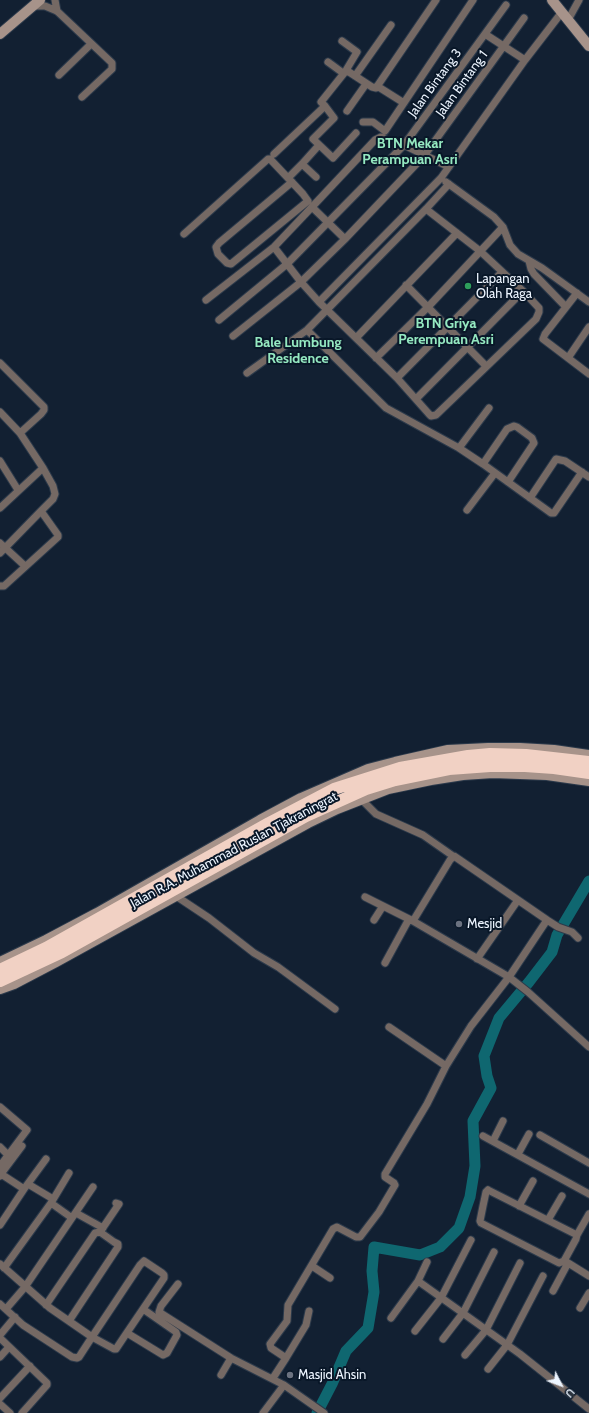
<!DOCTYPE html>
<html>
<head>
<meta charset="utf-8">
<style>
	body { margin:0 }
	#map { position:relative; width:589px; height:1413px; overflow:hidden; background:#122032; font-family:Cabin,sans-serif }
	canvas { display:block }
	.north { position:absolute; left:541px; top:1365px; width:40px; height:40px; -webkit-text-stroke:3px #091728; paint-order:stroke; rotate:132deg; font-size:11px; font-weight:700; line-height:16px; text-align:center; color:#edf5ff }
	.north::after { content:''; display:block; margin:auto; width:14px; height:18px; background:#edf5ff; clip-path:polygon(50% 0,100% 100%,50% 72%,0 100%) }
</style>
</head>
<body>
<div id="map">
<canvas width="589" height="1413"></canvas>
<div class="north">U</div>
</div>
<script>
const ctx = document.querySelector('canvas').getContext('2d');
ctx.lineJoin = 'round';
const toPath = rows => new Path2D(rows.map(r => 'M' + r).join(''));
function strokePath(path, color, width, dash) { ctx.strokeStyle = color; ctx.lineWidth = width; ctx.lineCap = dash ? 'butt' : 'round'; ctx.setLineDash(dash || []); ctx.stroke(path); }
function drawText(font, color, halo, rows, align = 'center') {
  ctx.font = font + ' Cabin,sans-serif'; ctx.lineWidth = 4; ctx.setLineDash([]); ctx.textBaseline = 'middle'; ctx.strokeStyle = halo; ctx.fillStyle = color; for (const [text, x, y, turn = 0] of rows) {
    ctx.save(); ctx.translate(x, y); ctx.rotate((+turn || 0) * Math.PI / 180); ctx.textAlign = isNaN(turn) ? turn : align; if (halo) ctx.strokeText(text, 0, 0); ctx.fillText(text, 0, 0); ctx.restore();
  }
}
strokePath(toPath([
	[317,1413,332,1384,346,1351,368,1328,374,1292,372,1271,374,1247,420,1255,440,1247,459,1228,470,1197,475,1166,473,1121,491,1088,487,1076,484,1056,499,1018,529,982,552,952,557,935,589,881]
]), '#0f6770', 11);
const street = toPath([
	[55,0,57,11],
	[33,6,45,6,57,11,112,63,112,69,82,97],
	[568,20,579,0],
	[485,34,525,60],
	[342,41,357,52,345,72],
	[328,62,343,73],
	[59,75,91,44],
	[355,76,391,25],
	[377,86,404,103],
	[325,106,334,118,313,139,333,158,356,133],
	[347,111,366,84],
	[363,122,373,122,385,131,473,0],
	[404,145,449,167],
	[274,154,325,106,321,102,345,72,349,72,372,87,376,88,436,0],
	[316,177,302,164,319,145],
	[288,178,302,164],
	[446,182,494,217,503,227,510,245,518,254,542,268,589,302],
	[184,234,268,159,270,159,288,178,303,194,308,201,231,264,227,263,218,254,216,247,219,243,292,182],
	[345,239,312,207,375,140,381,137,383,138,400,149],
	[274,247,301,282,319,302,397,378,429,414,431,416,436,415,536,319,539,312,539,308,523,291,480,251,426,209],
	[529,261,531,269,534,274,566,307],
	[406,285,486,366],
	[577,293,545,334,543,339,589,374],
	[206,300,274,247,312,207],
	[319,302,441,178,525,60,562,12],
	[219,320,287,264,404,145,506,5],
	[307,330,386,408,459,448,483,464,551,513,554,513,582,472],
	[233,336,301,282,345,239,424,156,524,18],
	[356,338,457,233],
	[376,358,428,307,503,227],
	[568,358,589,327],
	[0,363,44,407,44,410,41,414,20,433],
	[247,373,307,330,426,209,449,184],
	[397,378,502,272],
	[416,399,523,291],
	[0,412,20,433,43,468,53,486,55,494,53,499,41,511,0,553],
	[459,448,489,408],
	[0,461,18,490],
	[483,464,507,429,514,426,517,427,532,438,534,443,508,482],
	[530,498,556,459,565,461,589,477],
	[0,508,43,468],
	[467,510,495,473],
	[0,543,25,566],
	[0,586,4,586,58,537,58,535,41,511],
	[361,799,376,814,423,835,453,856],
	[176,896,209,918,254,953,278,967,335,1009],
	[365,897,413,921,509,977,528,992,589,1047],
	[374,920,383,906],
	[413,921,450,860,454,856,547,920,558,927,572,932,578,938],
	[477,959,518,900],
	[385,963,409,919],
	[389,1027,446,1066],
	[0,1107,27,1130,0,1166],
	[540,1135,589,1163],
	[483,1136,589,1194],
	[493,1141,503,1121],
	[0,1147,8,1155],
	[518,1154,529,1134],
	[1,1174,22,1146],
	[0,1176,1,1174,24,1189,0,1225],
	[28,1184,53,1199],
	[24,1189,46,1159],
	[488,1190,577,1235,576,1239,564,1261,559,1263,481,1223,480,1221,483,1206,486,1192,488,1190],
	[51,1203,69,1173],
	[519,1206,533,1181],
	[76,1213,103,1228],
	[548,1220,562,1196],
	[100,1232,119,1204,116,1203],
	[577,1235,589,1214],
	[144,1261,162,1273,164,1275,164,1278,124,1337,116,1349,114,1349,92,1337,140,1265,144,1261],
	[565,1261,589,1276],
	[0,1264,50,1308,92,1337,79,1357,77,1358,72,1357,23,1325,0,1304],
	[312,1266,330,1278],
	[4,1268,51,1203,72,1218],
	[418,1281,520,1354,589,1409],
	[178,1284,161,1306,159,1312,162,1314,231,1358,284,1385,324,1413],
	[553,1291,568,1263],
	[46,1305,95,1233,100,1232,114,1242,118,1244,118,1247,69,1321],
	[580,1308,589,1293],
	[6,1309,25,1287,93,1187],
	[391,1318,418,1281,427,1262],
	[415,1331,441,1298,471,1240],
	[127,1333,163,1355,167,1353,177,1335,176,1332,143,1309],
	[0,1335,15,1317],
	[0,1338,47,1383,47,1385,22,1413],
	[443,1339,463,1313,494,1252],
	[465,1355,486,1330,520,1263],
	[0,1357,9,1347],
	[286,1358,306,1325,309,1311],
	[488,1369,507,1345,543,1276],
	[221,1375,231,1358],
	[273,1378,286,1358,271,1348,270,1344,287,1321,288,1305,333,1229,337,1227,356,1237,360,1237,379,1212,395,1185,394,1183,385,1177,385,1174,427,1104,446,1066,471,1026,509,977,547,920],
	[0,1398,30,1366],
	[0,1404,10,1413],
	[263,1413,284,1385]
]);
const secondary = toPath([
	[552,0,589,46],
	[0,34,40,0],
	[0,962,46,940,97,913,260,820,301,798,368,769,395,762,448,750,488,748,520,748,554,750,589,755],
	[0,989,14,984,56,962,308,823,337,809,388,789,431,780,463,775,493,773,547,775,589,781]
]);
const highway = toPath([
	[0,970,46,948,269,823,334,789,400,768,468,756,490,754,526,755,589,762],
	[0,981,62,952,306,816,366,789,395,780,449,769,490,766,525,766,554,768,589,773]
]);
strokePath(street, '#2c3a4b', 9);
strokePath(secondary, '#2c3a4b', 12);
strokePath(highway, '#2c3a4b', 14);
strokePath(street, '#756964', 7);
strokePath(secondary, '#a7938a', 10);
strokePath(highway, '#f1d1c4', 12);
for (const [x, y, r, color] of [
	[468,286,4,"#2e9e5b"],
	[459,924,4,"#6b7280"],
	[290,1375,4,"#6b7280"]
]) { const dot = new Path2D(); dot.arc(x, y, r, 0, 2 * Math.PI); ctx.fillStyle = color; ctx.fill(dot); strokePath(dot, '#091728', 1.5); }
drawText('13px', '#edf5ff', '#091728', [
	["Jalan Bintang 3",435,83,-54],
	["Jalan Bintang 1",462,84,-54],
	["Jalan R.A. Muhammad Ruslan Tjakraningrat",234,850,-28]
]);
drawText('13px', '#edf5ff', '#091728', [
	["Lapangan",476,279],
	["Olah Raga",476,294],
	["Mesjid",467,924],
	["Masjid Ahsin",298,1375]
], 'left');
drawText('bold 14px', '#95e9c1', '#091728', [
	["BTN Mekar",410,144],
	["Perampuan Asri",410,160],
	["BTN Griya",446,324],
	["Perempuan Asri",446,340],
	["Bale Lumbung",298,343],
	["Residence",298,359]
]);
</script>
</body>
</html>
